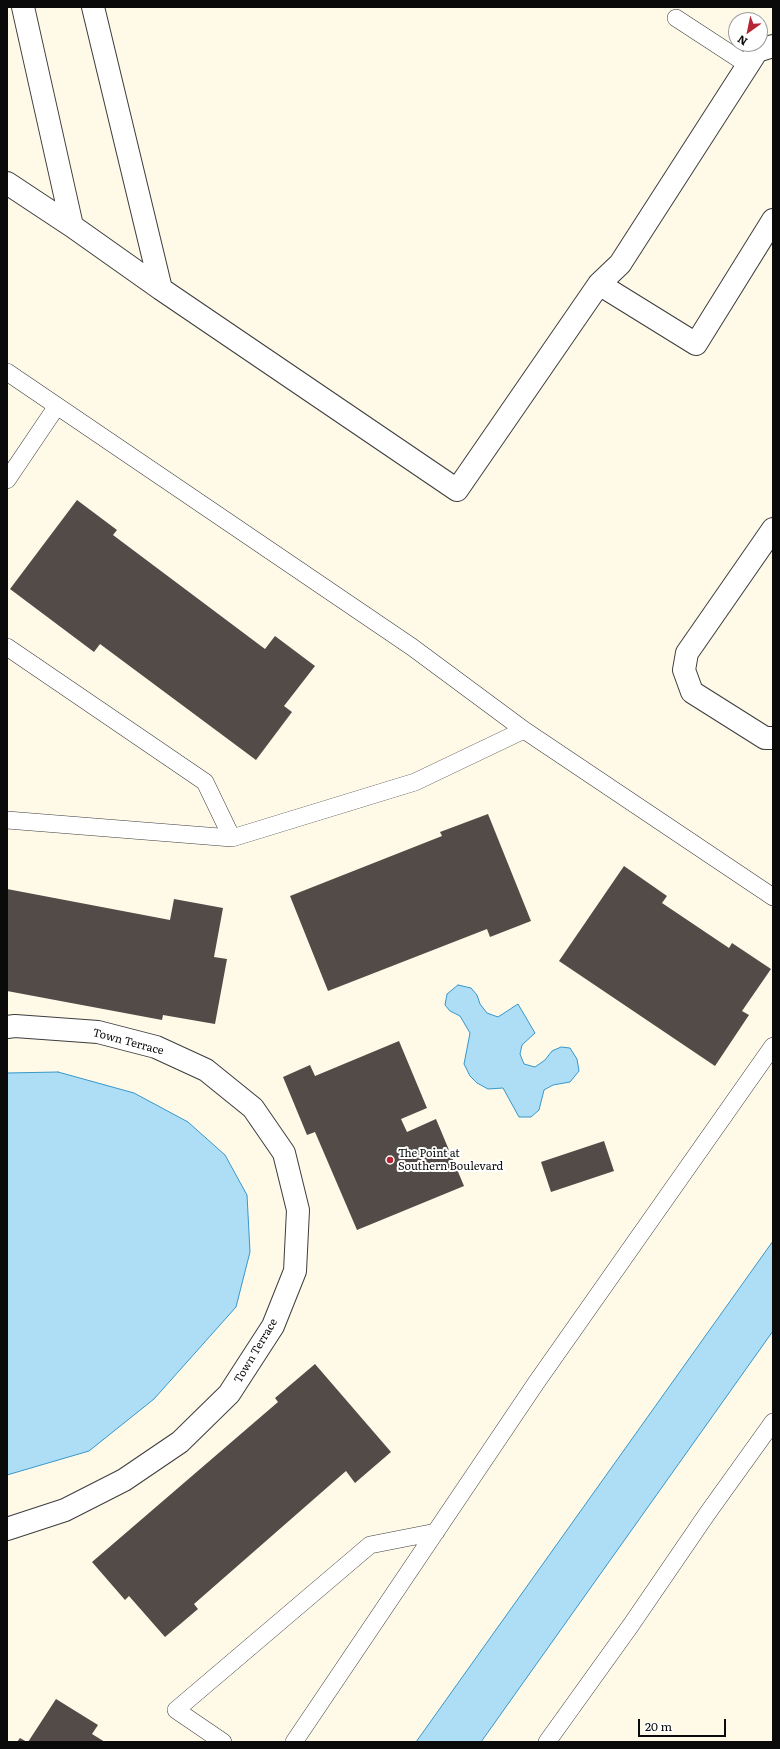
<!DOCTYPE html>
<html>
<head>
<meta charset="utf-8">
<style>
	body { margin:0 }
	#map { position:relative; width:780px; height:1749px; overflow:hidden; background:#fff9e8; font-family:Literata,serif }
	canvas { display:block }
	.frame { position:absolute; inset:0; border:8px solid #0a0a0a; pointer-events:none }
	.north { position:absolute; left:728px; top:12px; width:40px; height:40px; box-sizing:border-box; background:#fff; border:1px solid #9d9d9d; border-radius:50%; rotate:213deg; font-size:11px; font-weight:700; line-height:16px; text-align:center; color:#0a0a0a }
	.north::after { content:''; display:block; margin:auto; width:14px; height:18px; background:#b72634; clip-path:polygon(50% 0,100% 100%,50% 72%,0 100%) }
	.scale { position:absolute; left:638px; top:1719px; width:88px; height:18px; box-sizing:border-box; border:2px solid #0a0a0a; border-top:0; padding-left:5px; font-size:12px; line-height:14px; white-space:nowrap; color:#0a0a0a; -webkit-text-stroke:3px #fff; paint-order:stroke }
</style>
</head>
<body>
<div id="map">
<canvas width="780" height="1749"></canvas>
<div class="frame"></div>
<div class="north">N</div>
<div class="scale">20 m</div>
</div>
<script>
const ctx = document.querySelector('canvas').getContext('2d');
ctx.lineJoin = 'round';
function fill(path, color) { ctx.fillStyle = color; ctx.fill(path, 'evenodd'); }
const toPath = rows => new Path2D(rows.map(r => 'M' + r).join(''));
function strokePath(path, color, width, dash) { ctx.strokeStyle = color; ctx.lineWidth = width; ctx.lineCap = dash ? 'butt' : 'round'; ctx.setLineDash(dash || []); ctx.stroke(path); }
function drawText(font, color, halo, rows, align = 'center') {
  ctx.font = font + ' Literata,serif'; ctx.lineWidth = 4; ctx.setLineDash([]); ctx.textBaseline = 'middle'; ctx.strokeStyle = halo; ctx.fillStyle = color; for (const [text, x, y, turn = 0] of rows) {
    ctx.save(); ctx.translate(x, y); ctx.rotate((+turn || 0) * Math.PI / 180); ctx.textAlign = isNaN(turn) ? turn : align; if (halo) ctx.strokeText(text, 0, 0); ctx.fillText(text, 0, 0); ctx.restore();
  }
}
const water = toPath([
	[458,985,471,988,477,995,480,1004,487,1013,498,1017,518,1004,535,1033,522,1045,520,1054,524,1064,535,1067,545,1060,552,1051,561,1047,570,1048,577,1059,579,1071,570,1082,553,1085,544,1090,539,1110,531,1117,519,1117,503,1088,488,1089,477,1083,470,1076,464,1064,470,1033,460,1016,450,1011,445,1005,447,994,458,985],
	[58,1072,134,1093,188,1122,225,1155,247,1195,250,1252,236,1307,154,1399,89,1451,7,1475,7,1073,58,1072],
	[773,1241,773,1331,481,1742,416,1742,773,1241]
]);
fill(water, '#aedef5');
strokePath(water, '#3796ca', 1);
fill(toPath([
	[77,500,117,530,113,535,265,649,275,636,315,666,284,706,292,712,256,760,100,644,94,652,10,589],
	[488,814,531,921,490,937,487,929,328,991,290,896,442,836,440,832],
	[624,866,667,896,662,903,729,948,732,943,771,969,742,1011,749,1015,715,1066,559,961],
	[7,889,170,920,174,899,223,908,214,957,227,959,215,1024,163,1015,162,1020,7,991],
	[399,1041,427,1108,401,1119,407,1132,436,1119,464,1186,357,1230,315,1132,307,1135,283,1077,310,1065,315,1076],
	[604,1141,614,1171,551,1192,541,1162],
	[315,1364,391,1452,355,1483,346,1471,194,1604,198,1609,165,1637,129,1596,125,1600,92,1562,278,1402,275,1398],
	[56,1699,98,1725,92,1734,105,1742,28,1742],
	[20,1738,27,1742,17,1742]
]), '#534b47');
const lane = toPath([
	[676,18,748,65],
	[7,372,412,647,524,730],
	[7,480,57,406],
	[7,647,205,782,232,838],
	[7,820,232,838,415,782,524,730,773,897],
	[223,1742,176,1710,370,1545,436,1532],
	[294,1742,536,1383,773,1046],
	[547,1742,631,1625,707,1514,773,1422]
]);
const street = toPath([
	[23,7,72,226,161,289,93,7],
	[7,183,72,226],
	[599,284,620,264,757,51,773,46],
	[161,289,457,490,599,284,696,344,773,220],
	[773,529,687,653,684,670,692,692,765,738,773,738],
	[7,1027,15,1026,98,1032,156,1047,206,1070,253,1108,284,1153,298,1210,295,1271,273,1326,229,1394,180,1442,124,1480,65,1510,7,1529]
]);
strokePath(lane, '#3d3d3d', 18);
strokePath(street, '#3d3d3d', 24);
strokePath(lane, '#fff', 17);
strokePath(street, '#fff', 22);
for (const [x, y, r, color] of [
	[390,1160,4,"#b72634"]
]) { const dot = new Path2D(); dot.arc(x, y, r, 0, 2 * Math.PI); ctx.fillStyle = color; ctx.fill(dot); strokePath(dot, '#fff', 1.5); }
drawText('11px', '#0a0a0a', '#fff', [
	["Town Terrace",128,1042,15],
	["Town Terrace",256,1351,-59]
]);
drawText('11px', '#0a0a0a', '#fff', [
	["The Point at",398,1154],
	["Southern Boulevard",398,1167]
], 'left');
</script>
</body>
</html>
